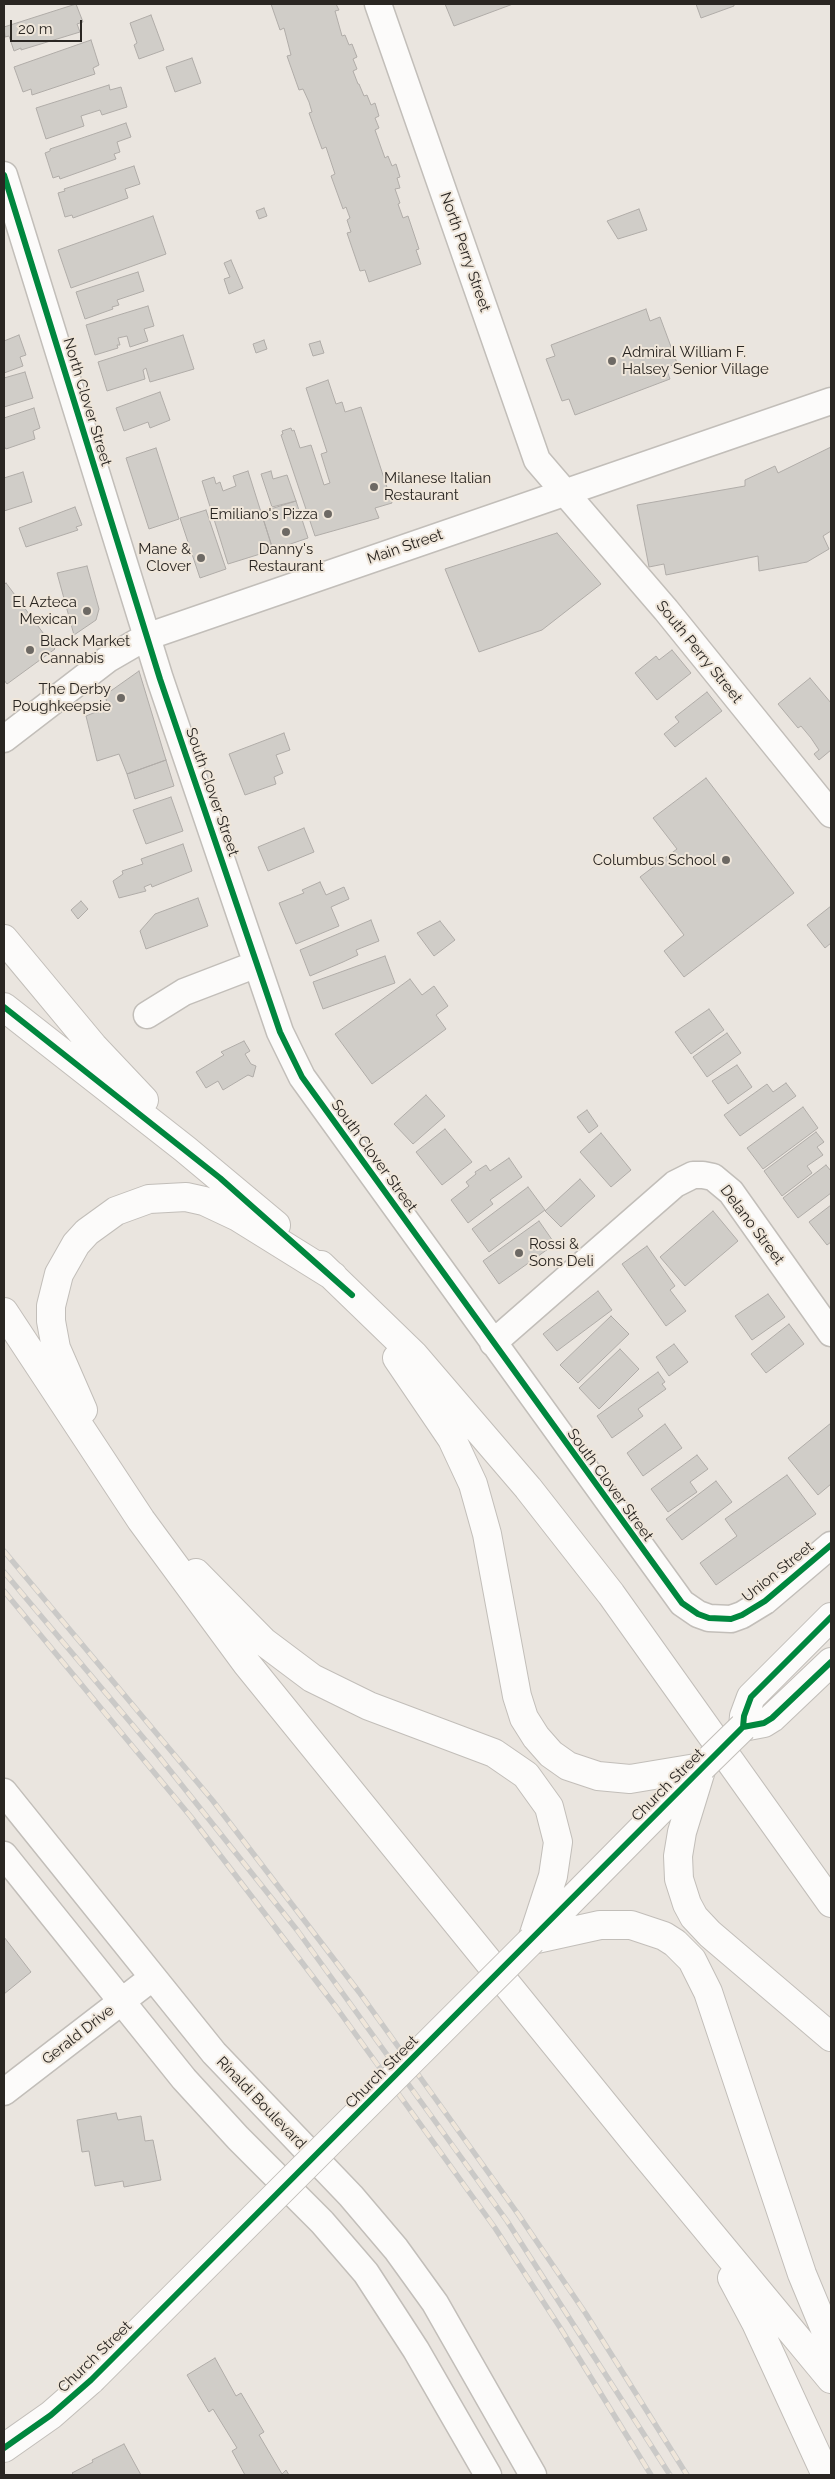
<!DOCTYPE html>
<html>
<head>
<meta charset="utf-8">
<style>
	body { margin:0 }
	#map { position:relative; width:835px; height:2479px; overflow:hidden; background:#eae5df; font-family:Raleway,sans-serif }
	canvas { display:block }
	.frame { position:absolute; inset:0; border:5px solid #2a2622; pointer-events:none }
	.scale { position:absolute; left:10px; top:20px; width:72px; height:22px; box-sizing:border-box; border:2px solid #2a2622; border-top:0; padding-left:6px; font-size:15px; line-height:18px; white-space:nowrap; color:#2a2622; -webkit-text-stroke:4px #efe6da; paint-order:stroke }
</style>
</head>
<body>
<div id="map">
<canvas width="835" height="2479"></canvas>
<div class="frame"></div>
<div class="scale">20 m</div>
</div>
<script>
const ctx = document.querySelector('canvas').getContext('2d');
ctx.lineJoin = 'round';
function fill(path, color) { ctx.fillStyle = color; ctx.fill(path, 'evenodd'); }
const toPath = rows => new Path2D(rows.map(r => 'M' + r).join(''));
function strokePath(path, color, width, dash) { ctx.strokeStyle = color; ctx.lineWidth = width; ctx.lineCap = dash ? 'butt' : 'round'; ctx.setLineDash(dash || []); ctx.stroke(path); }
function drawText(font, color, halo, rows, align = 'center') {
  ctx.font = font + ' Raleway,sans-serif'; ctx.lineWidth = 4; ctx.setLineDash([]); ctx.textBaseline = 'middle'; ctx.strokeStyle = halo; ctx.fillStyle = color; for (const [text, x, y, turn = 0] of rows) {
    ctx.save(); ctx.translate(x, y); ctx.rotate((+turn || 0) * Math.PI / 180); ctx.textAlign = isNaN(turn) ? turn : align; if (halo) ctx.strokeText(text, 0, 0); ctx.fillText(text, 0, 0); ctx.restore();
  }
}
const building = toPath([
	[76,4,83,22,77,24,80,32,21,50,21,48,14,51,9,36,5,37,4,27,76,4],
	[271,4,336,4,339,10,335,11,342,36,345,35,349,45,352,44,357,57,353,59,357,69,353,71,358,84,359,84,364,96,367,95,371,105,375,103,379,116,375,118,379,128,375,130,385,158,388,156,392,166,396,164,400,177,397,178,400,188,395,189,400,203,398,204,403,218,408,216,419,249,416,250,421,264,369,282,365,270,360,271,347,233,351,232,347,220,350,218,346,207,343,209,331,176,335,174,326,147,322,149,309,113,312,112,309,102,303,89,299,90,287,56,291,55,284,28,280,30,271,4],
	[445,4,513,4,454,26,445,4],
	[696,4,734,4,734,6,701,18,696,4],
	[151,15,164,50,139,59,134,45,137,43,130,23,151,15],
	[91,40,99,65,93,68,95,74,32,95,31,89,23,92,14,67,91,40],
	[192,58,201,83,175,92,166,67,192,58],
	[109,85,110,90,121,87,127,107,102,115,100,110,81,116,84,126,46,139,36,108,109,85],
	[126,123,131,137,117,142,120,152,114,154,116,159,60,179,59,176,53,178,45,153,50,151,50,149,126,123],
	[134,166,140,184,125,189,128,198,73,218,72,215,65,217,58,193,65,191,64,189,134,166],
	[264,208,267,216,259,219,256,211,264,208],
	[639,209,647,230,618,239,607,221,639,209],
	[153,216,166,254,71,288,58,250,153,216],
	[231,260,243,288,229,294,224,279,230,277,224,263,231,260],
	[138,272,144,291,117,300,119,305,112,307,113,309,85,319,76,292,138,272],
	[148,306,154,326,144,329,148,341,130,347,127,336,118,338,120,345,117,345,118,348,95,355,86,325,148,306],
	[646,309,650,321,660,317,677,363,666,368,670,379,575,415,569,399,562,401,546,359,555,356,551,345,646,309],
	[19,335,26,355,20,357,23,366,4,373,4,341,19,335],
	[183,335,194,369,150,382,146,368,143,370,145,379,107,391,98,362,183,335],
	[264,340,267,349,256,353,253,344,264,340],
	[320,341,324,353,313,356,309,344,320,341],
	[25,372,33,398,4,407,4,378,25,372],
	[328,380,336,404,342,402,345,412,361,407,392,503,375,508,379,518,315,536,281,435,283,434,282,431,291,428,292,431,294,430,300,448,311,445,324,485,330,483,321,454,327,452,306,388,328,380],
	[160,392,170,420,150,428,148,422,124,431,116,408,160,392],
	[34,408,40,428,33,431,35,439,6,449,4,446,4,418,34,408],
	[831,447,831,531,823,536,829,549,807,562,759,571,758,556,666,575,664,564,649,567,637,505,745,486,745,480,775,466,778,473,831,447],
	[156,448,179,519,149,529,126,458,156,448],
	[248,471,273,550,228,564,202,481,214,477,216,484,220,482,223,491,236,486,233,476,248,471],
	[271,471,273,479,287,475,296,501,272,507,261,474,271,471],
	[23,472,32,502,4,511,4,478,23,472],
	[296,501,308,538,273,550,261,512,296,501],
	[75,507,82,525,76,527,78,530,26,547,19,528,75,507],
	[206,510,226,569,200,578,180,518,206,510],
	[557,533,601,584,542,630,479,652,445,569,557,533],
	[87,566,99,609,96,620,74,635,57,573,87,566],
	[6,583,55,649,7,684,4,680,4,585,6,583],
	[672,650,691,673,657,700,635,673,656,656,659,660,672,650],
	[139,671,166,760,127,774,119,754,97,761,86,716,108,707,105,695,139,671],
	[810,678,831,703,831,750,819,760,814,754,819,750,811,738,801,726,798,728,778,704,810,678],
	[707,692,722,711,675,747,664,734,679,722,675,717,707,692],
	[284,733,290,750,276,755,283,773,274,777,276,784,245,795,229,754,284,733],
	[166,760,174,786,135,799,127,774,166,760],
	[706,778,794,893,684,977,664,951,684,935,640,877,677,849,653,818,706,778],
	[171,797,183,831,146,844,133,810,171,797],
	[304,828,314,852,268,871,258,847,304,828],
	[183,844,192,871,152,887,151,884,144,887,146,891,119,898,113,881,123,874,122,871,143,864,141,859,183,844],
	[320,882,326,895,344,887,349,899,331,907,339,926,296,944,279,903,304,893,302,890,320,882],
	[198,898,208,926,146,949,140,931,155,914,198,898],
	[81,901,88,909,78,919,71,910,81,901],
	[831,906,831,943,825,948,807,925,831,906],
	[371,920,379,941,356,950,358,955,343,962,310,976,300,950,371,920],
	[440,921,455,940,434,956,417,933,440,921],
	[385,956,395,983,323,1009,313,982,385,956],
	[410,979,422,995,434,986,448,1006,436,1015,446,1029,372,1084,335,1034,410,979],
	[709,1009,724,1030,691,1054,675,1032,709,1009],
	[727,1033,741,1053,707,1077,693,1057,727,1033],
	[244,1041,250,1051,245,1054,251,1064,256,1066,253,1077,248,1075,223,1090,218,1081,206,1088,196,1072,224,1055,221,1052,244,1041],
	[737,1065,752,1087,728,1104,712,1081,737,1065],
	[786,1083,796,1096,740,1136,724,1115,767,1084,773,1092,786,1083],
	[426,1095,445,1116,413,1144,394,1124,426,1095],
	[803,1107,818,1128,763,1169,747,1148,803,1107],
	[587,1110,598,1126,589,1133,577,1117,587,1110],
	[445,1129,472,1162,442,1185,416,1152,445,1129],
	[816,1132,824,1142,817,1147,823,1155,807,1166,812,1173,782,1196,764,1171,816,1132],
	[601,1133,631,1170,611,1187,580,1152,601,1133],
	[509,1158,522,1177,490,1200,493,1204,468,1223,451,1200,469,1186,466,1182,476,1174,475,1172,486,1165,490,1171,509,1158],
	[826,1165,831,1171,831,1193,798,1218,783,1198,826,1165],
	[580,1179,595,1196,561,1227,545,1211,580,1179],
	[528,1187,545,1210,489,1252,472,1229,528,1187],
	[831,1205,831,1242,827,1245,809,1222,831,1205],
	[713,1211,738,1241,685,1286,660,1257,713,1211],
	[539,1221,555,1244,499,1284,483,1261,539,1221],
	[647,1246,675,1286,670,1290,686,1311,666,1326,622,1264,647,1246],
	[598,1291,612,1310,557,1351,543,1334,598,1291],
	[768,1294,785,1317,752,1340,735,1316,768,1294],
	[611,1316,629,1334,578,1383,560,1365,611,1316],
	[789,1324,804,1344,766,1373,751,1354,789,1324],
	[674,1344,688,1362,669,1376,656,1357,674,1344],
	[620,1349,639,1369,599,1409,579,1388,620,1349],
	[658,1372,665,1382,662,1384,666,1389,638,1409,643,1416,612,1438,597,1416,658,1372],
	[831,1423,831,1484,818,1495,788,1458,831,1423],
	[665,1424,682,1448,643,1476,627,1453,665,1424],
	[697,1455,708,1469,690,1482,697,1492,668,1512,651,1489,697,1455],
	[787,1475,816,1514,716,1585,700,1563,737,1536,725,1519,787,1475],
	[716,1481,732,1502,682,1540,666,1519,716,1481],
	[4,1937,31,1972,4,1994,4,1937],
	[116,2113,118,2120,141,2116,145,2141,153,2140,161,2180,124,2187,123,2181,95,2186,89,2151,82,2152,77,2120,116,2113],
	[215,2358,236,2396,241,2393,264,2432,259,2435,282,2474,286,2470,289,2475,245,2475,232,2451,237,2448,213,2409,209,2412,187,2375,215,2358],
	[124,2444,141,2475,74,2475,72,2473,93,2462,92,2460,124,2444]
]);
fill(building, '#d0cdc8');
strokePath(building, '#b0aca8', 1);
const minor = toPath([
	[378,4,537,460,666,610,831,814],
	[4,175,160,679,280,1032,302,1077,682,1603,698,1614,709,1618,731,1619,742,1615,765,1601,831,1545],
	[4,739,108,659,146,637,831,401],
	[147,1015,184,992,257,964],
	[493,1343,675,1184,693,1175,703,1175,713,1177,731,1192,831,1333],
	[4,1792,214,2053,351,2196,396,2249,435,2303,533,2475],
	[4,1855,184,2079,238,2138,322,2222,366,2273,416,2350,488,2475],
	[4,2092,152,1978]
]);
const highway = toPath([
	[4,939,93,1046,144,1100],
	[4,1007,185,1149,276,1225],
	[321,1265,414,1355,528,1488,611,1594,831,1903],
	[4,1312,141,1520,247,1664,638,2146,831,2379],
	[397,1358,452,1439,473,1484,487,1534,517,1696,524,1718,536,1737,551,1754,568,1766,598,1776,630,1779,702,1767],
	[83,1410,56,1348,51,1321,51,1306,59,1274,76,1244,87,1232,116,1211,149,1199,186,1197,204,1201,238,1217,333,1276],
	[196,1573,264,1642,312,1678,369,1706,494,1753,526,1775,549,1807,558,1842,553,1876,532,1940],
	[831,1617,751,1697,744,1716,743,1727,764,1723,772,1718,831,1662],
	[702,1767,682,1832,678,1856,679,1879,687,1904,694,1917,710,1934,831,2037],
	[537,1935,700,1770],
	[532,1940,600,1925,631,1925,664,1936,675,1943,692,1960,708,1992,802,2274,831,2344],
	[732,2278,756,2323,826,2475],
	[4,2448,51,2415,91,2380]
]);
strokePath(minor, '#c2beb9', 29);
strokePath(highway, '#c2beb9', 30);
strokePath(minor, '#fcfbfa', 26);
strokePath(highway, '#fcfbfa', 28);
const rail = toPath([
	[4,1551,213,1801,359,1992,518,2214,586,2314,687,2475],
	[4,1572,157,1754,297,1930,507,2221,670,2475],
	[4,1591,191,1817,336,2007,495,2228,561,2329,651,2475]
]);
strokePath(rail, '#cac9c7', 5.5);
strokePath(rail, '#efe6da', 4, [11]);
const highwayBridge = toPath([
	[702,1767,743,1727],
	[91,2380,532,1940]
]);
strokePath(highwayBridge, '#c2beb9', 30, []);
strokePath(highwayBridge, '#fcfbfa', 28);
strokePath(toPath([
	[4,175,160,679,280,1032,302,1077,682,1603,698,1614,709,1618,731,1619,742,1615,765,1601,831,1545],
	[4,1007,220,1178,352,1295],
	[743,1727,744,1716,751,1697,831,1617],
	[4,2448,51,2415,91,2380,743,1727,764,1723,772,1718,831,1662]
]), '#00873e', 6);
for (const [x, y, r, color] of [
	[612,361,5,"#6d6964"],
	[374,487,5,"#6d6964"],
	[328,514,5,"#6d6964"],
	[286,532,5,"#6d6964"],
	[201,558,5,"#6d6964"],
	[87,611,5,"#6d6964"],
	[30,650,5,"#6d6964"],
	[121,698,5,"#6d6964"],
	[726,860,5,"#6d6964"],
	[519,1253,5,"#6d6964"]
]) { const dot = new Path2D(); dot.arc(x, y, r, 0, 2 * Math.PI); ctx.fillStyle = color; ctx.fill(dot); strokePath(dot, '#efe6da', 2); }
drawText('15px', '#2a2622', '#efe6da', [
	["North Perry Street",465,252,71],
	["North Clover Street",87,402,73],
	["Main Street",405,547,-19],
	["South Perry Street",699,652,51],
	["South Clover Street",212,792,71],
	["South Clover Street",374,1156,54],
	["Delano Street",752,1225,53],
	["South Clover Street",610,1485,54],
	["Union Street",778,1572,-39],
	["Church Street",668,1785,-45],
	["Gerald Drive",78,2035,-38],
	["Church Street",382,2072,-45],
	["Rinaldi Boulevard",261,2103,46],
	["Church Street",95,2357,-44]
]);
drawText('15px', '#2a2622', '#efe6da', [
	["Admiral William F.",622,352,"left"],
	["Halsey Senior Village",622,369,"left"],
	["Milanese Italian",384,478,"left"],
	["Restaurant",384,495,"left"],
	["Emiliano's Pizza",318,514],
	["Mane &",191,549],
	["Clover",191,566],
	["Danny's",286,549,"center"],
	["Restaurant",286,566,"center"],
	["El Azteca",77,602],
	["Mexican",77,619],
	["Black Market",40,641,"left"],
	["Cannabis",40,658,"left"],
	["The Derby",111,689],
	["Poughkeepsie",111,706],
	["Columbus School",716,860],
	["Rossi &",529,1244,"left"],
	["Sons Deli",529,1261,"left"]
], 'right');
</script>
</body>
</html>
